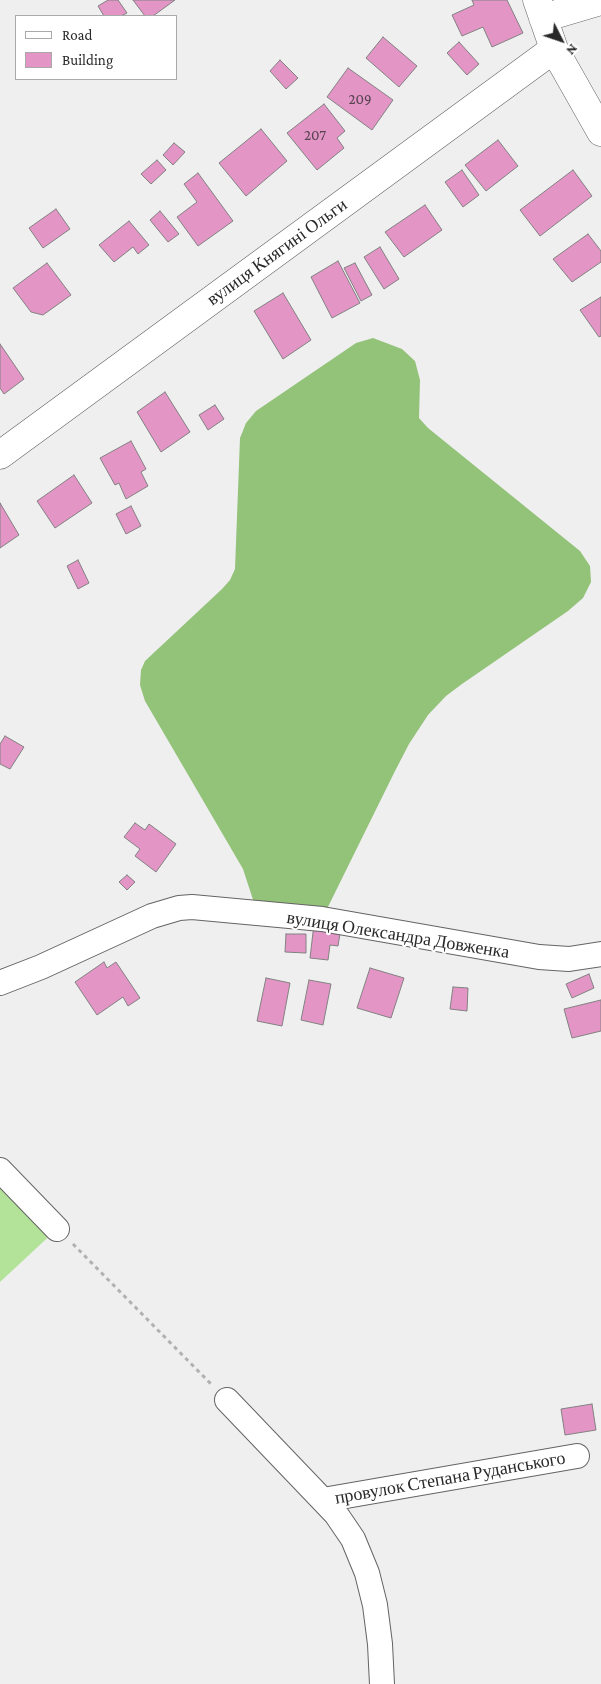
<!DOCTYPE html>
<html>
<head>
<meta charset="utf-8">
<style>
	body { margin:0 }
	#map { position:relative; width:601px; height:1684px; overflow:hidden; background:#efeff0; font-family:"Crimson Pro",serif }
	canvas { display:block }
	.legend { position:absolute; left:15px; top:15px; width:162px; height:65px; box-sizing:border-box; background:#fff; border:1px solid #a9a9aa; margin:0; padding:6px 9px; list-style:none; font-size:15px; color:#29292a }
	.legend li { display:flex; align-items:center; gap:10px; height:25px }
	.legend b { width:25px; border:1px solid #a9a9aa }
	.north { position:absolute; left:536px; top:15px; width:50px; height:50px; -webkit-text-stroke:4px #fff; paint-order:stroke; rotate:131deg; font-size:14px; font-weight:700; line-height:20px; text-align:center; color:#29292a }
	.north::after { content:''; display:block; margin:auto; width:18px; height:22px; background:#29292a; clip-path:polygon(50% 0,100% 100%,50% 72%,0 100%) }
</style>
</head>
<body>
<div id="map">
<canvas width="601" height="1684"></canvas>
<ul class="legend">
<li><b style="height:6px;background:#fff"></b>Road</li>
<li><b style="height:14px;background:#e395c6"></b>Building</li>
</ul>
<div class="north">N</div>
</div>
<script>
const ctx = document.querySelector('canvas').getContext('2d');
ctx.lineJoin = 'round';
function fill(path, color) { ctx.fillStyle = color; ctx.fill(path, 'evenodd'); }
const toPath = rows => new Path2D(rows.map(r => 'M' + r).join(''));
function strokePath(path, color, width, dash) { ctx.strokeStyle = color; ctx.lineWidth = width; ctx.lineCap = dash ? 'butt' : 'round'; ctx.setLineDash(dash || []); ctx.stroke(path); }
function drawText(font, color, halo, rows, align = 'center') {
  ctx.font = font + ' "Crimson Pro",serif'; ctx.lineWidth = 4; ctx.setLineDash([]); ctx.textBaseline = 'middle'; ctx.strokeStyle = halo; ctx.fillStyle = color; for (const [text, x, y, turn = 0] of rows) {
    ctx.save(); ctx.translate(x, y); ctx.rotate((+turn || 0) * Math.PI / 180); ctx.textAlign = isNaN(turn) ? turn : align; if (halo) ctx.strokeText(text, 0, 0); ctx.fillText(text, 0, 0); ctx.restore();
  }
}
fill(toPath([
	[0,1173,57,1229,0,1282]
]), '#b3e399');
fill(toPath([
	[373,338,402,349,415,361,420,380,419,418,428,428,580,551,590,566,591,582,583,598,568,611,462,684,446,696,428,715,409,744,395,771,322,919,258,915,243,869,145,701,140,685,141,670,145,661,222,589,230,580,235,569,240,438,246,423,256,411,356,343]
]), '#93c279');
const building = toPath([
	[108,0,118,0,127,13,121,16,104,16,98,6,108,0],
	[133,0,175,0,153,16,145,16,133,0],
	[472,0,507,0,523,33,492,47,483,27,462,36,452,15,474,5,472,0],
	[383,37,417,66,399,87,366,58,383,37],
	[459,42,479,64,467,75,447,53,459,42],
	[280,60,298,78,286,89,270,71,280,60],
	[348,68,393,100,372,130,327,97,348,68],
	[324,104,345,131,337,138,344,148,317,170,287,133,324,104],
	[261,129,287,161,246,196,219,163,261,129],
	[498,140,518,166,486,191,465,165,498,140],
	[174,143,185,152,173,165,163,155,174,143],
	[157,160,166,170,151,184,141,174,157,160],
	[462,170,479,195,463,207,445,182,462,170],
	[573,170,592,196,540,236,520,210,573,170],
	[198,173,233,221,198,246,177,217,197,202,184,184,198,173],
	[425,205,442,230,404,257,385,232,425,205],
	[56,209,70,229,43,248,29,228,56,209],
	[160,211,179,234,168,242,150,220,160,211],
	[129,221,149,245,138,254,133,247,114,262,99,245,129,221],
	[588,234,601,251,601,262,572,282,553,259,588,234],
	[380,247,399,279,384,289,364,257,380,247],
	[338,261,360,303,332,318,311,277,338,261],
	[47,263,71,295,43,315,31,312,13,288,47,263],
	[355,263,372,295,361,301,344,268,355,263],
	[283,293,311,340,283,359,254,311,283,293],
	[601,297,601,336,599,337,580,310,601,297],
	[0,344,24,379,4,394,0,388,0,344],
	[165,392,190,432,161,452,137,412,165,392],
	[215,405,224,419,208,430,199,415,215,405],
	[131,441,146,469,141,472,148,486,126,499,119,483,115,485,100,458,131,441],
	[74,475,92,503,55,528,37,501,74,475],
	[0,503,19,535,0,548,0,503],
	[131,506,141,526,126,534,116,514,131,506],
	[78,560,89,583,78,589,67,566,78,560],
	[5,736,24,747,10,769,0,764,0,744,5,736],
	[135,823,145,830,149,824,176,844,156,872,135,856,140,849,124,837,135,823],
	[127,875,135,882,127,890,119,882,127,875],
	[314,924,341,927,338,946,330,945,328,960,310,958,314,924],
	[286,934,306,934,306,953,285,952,286,934],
	[104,962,107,968,116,962,140,998,128,1006,123,997,97,1015,75,982,104,962],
	[370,968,404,978,391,1018,357,1008,370,968],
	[589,974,594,988,572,998,566,984,589,974],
	[266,978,290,983,282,1026,257,1021,266,978],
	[309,980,331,984,323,1025,301,1020,309,980],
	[453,987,468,988,467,1011,450,1009,453,987],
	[601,1000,601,1031,572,1038,564,1009,601,1000],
	[592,1404,596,1430,565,1435,561,1409,592,1404]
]);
fill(building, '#e395c6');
strokePath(building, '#828181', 1);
const street = toPath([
	[0,983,41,967,152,916,179,908,192,907,322,919,539,957,569,959,601,954],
	[0,1170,57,1229],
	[227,1400,336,1514,353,1539,367,1573,375,1605,380,1644,382,1684],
	[323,1500,577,1456]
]);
const secondary = toPath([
	[537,0,554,49,601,132],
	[543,18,601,1],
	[0,455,554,49]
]);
strokePath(street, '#646465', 26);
strokePath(secondary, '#646465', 29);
strokePath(toPath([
	[73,1244,211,1384]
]), '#b1b1b2', 3, [4, 4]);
strokePath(street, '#fff', 24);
strokePath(secondary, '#fff', 28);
drawText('15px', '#584451', null, [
	["209",360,99],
	["207",315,135]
]);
drawText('18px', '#29292a', '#fff', [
	["вулиця Княгині Ольги",277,252,-36],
	["вулиця Олександра Довженка",398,935,9],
	["провулок Степана Руданського",450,1478,-10]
]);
</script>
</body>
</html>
